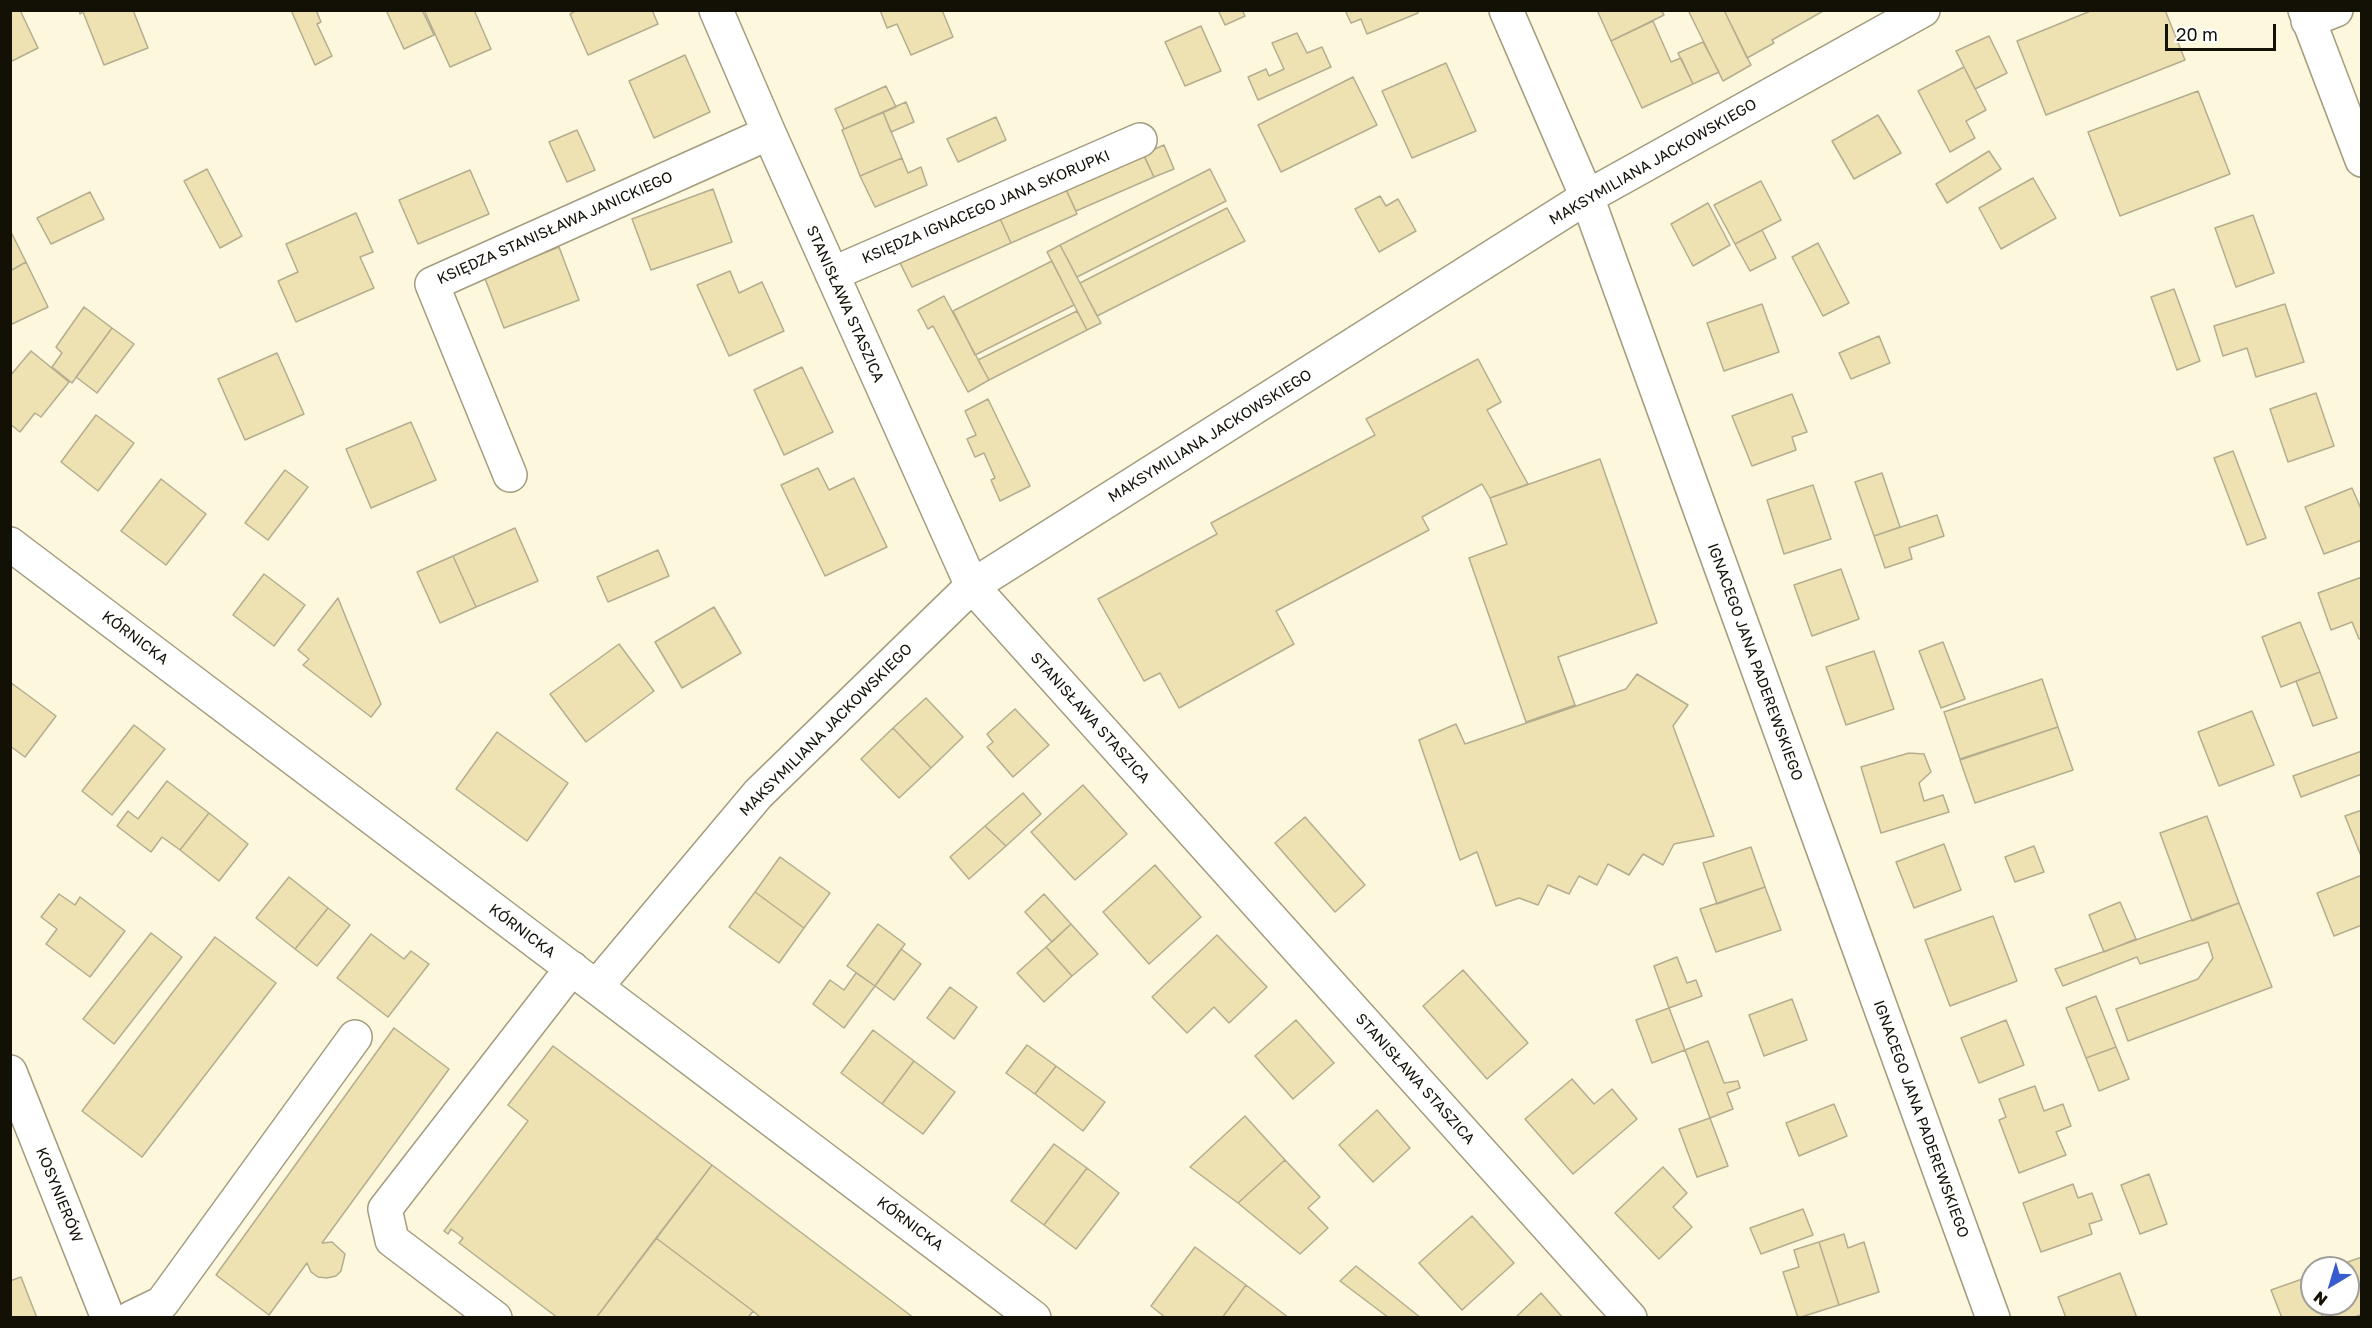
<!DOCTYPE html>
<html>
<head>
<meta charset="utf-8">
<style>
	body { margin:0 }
	#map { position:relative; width:2372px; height:1328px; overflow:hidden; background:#fdf7dd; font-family:"Golos Text",sans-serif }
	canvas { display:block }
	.frame { position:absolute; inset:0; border:12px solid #131006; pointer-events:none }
	.north { position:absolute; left:2300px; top:1256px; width:60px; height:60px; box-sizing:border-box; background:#fff; border:2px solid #a19f9b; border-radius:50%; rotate:218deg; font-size:16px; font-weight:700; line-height:24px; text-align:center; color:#131006 }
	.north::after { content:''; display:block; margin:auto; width:21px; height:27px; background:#365ccd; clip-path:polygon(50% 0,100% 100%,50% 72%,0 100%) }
	.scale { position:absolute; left:2165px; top:24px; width:111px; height:27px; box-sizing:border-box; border:3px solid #131006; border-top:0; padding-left:8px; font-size:18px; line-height:21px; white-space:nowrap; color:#131006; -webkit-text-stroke:4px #fff; paint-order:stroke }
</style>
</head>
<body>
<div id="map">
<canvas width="2372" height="1328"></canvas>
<div class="frame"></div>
<div class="north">N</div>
<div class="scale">20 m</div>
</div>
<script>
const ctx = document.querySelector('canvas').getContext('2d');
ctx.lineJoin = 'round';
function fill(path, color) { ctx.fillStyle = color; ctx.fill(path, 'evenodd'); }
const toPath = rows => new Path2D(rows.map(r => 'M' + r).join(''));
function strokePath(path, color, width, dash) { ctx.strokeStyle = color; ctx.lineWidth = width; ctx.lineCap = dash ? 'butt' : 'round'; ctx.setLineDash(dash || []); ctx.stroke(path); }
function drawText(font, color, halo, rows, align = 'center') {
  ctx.font = font + ' "Golos Text",sans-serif'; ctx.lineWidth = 6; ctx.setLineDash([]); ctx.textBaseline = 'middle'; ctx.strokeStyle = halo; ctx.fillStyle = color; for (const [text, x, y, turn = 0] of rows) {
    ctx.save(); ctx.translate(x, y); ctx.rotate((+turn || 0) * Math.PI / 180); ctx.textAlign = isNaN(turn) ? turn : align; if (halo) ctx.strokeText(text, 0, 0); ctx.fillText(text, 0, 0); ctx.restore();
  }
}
const building = toPath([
	[10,10,20,10,38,48,10,62,10,10],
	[79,10,133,10,148,48,104,65,83,12,80,14,79,10],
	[291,10,316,10,321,22,317,24,332,56,315,65,291,10],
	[386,10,422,10,434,35,404,49,386,10],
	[424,10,474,10,491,49,450,67,424,10],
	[577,10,652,10,658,24,588,55,570,14,577,10],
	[880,10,942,10,953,37,911,55,897,24,887,28,880,10],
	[1218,10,1242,10,1245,16,1225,25,1218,10],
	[1345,10,1417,10,1418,13,1367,34,1361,19,1351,23,1345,10],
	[1597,10,1661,10,1664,15,1611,41,1597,10],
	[1688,10,1724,10,1751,65,1723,81,1688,10],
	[1724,10,1825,10,1772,40,1774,43,1747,58,1724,10],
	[2093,10,2165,10,2185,60,2046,115,2017,41,2093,10],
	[1653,21,1671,62,1681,58,1693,84,1642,108,1611,41,1653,21],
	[1201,26,1221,71,1185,86,1165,42,1201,26],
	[1297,33,1307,53,1322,47,1331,67,1258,100,1248,77,1266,69,1269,76,1284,69,1272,43,1297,33],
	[1989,36,2007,73,1975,89,1956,51,1989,36],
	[1703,42,1719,72,1693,84,1678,53,1703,42],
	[685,55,710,112,654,138,629,81,685,55],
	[1446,63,1476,131,1412,158,1382,91,1446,63],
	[1964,67,1986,110,1966,121,1975,138,1950,152,1918,91,1964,67],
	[1353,77,1377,125,1281,172,1258,125,1353,77],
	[886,86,896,107,844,129,835,109,886,86],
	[2198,91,2230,174,2120,216,2088,132,2198,91],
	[906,102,914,122,891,132,883,112,906,102],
	[883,112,902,158,860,176,842,130,883,112],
	[1878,115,1901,153,1854,179,1832,141,1878,115],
	[996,117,1006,140,958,162,947,139,996,117],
	[577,130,595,170,567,182,549,142,577,130],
	[1164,145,1174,169,1154,177,1143,154,1164,145],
	[1142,151,1154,177,1076,211,1064,185,1142,151],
	[1989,151,2001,169,1947,203,1936,184,1989,151],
	[902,158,908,173,921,167,927,185,875,207,860,176,902,158],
	[207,169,242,236,220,248,184,181,207,169],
	[1210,169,1226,201,1077,277,1060,245,1210,169],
	[470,170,489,214,418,244,399,200,470,170],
	[2033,178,2056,218,2001,249,1979,208,2033,178],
	[1761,181,1781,220,1735,244,1714,205,1761,181],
	[1064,185,1077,214,1011,243,998,214,1064,185],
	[713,189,732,242,651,270,632,219,713,189],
	[90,192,104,219,51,244,37,218,90,192],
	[1380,196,1386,206,1398,199,1416,231,1379,252,1355,209,1380,196],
	[1708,203,1730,245,1693,266,1671,224,1708,203],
	[1227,208,1245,241,1097,316,1080,283,1227,208],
	[356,213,373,252,360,257,374,288,296,322,278,281,298,272,286,244,356,213],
	[998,214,1011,243,912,287,898,259,998,214],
	[2253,215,2274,273,2236,287,2215,228,2253,215],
	[10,230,26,262,10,271,10,230],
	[1762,230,1776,258,1750,271,1735,244,1762,230],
	[1818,243,1849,303,1823,316,1792,257,1818,243],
	[1060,245,1101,323,1087,330,1047,252,1060,245],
	[559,247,579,300,504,328,484,276,559,247],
	[1052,261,1074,305,975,355,953,311,1052,261],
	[26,262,48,307,10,325,10,271,26,262],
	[730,271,739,293,762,282,784,331,729,356,697,285,730,271],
	[2174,289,2200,361,2177,370,2151,297,2174,289],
	[944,296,989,380,968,392,933,326,928,329,918,310,944,296],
	[1762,304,1779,352,1724,371,1707,323,1762,304],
	[2285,304,2304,362,2256,377,2247,348,2223,356,2214,326,2285,304],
	[84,307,112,328,72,383,52,367,62,353,56,347,84,307],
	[1077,311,1087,330,989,380,978,360,1077,311],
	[112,328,134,344,97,393,76,377,112,328],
	[1879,336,1890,363,1851,379,1839,353,1879,336],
	[31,351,69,382,41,417,35,413,20,432,10,424,10,376,31,351],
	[277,353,304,414,245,440,218,379,277,353],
	[1478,359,1501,402,1487,410,1528,484,1490,498,1482,484,1422,517,1429,530,1276,611,1294,644,1179,708,1160,673,1144,681,1098,599,1217,534,1211,523,1375,435,1366,419,1478,359],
	[802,367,833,432,784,455,754,390,802,367],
	[2316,393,2334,446,2288,462,2270,409,2316,393],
	[1792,394,1807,432,1792,437,1796,450,1752,466,1732,416,1792,394],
	[988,399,1030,486,1000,501,991,480,995,478,984,453,975,457,967,439,976,435,965,411,988,399],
	[96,415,134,443,98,491,61,462,96,415],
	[411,422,436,480,371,508,346,449,411,422],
	[2233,451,2266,538,2247,545,2214,458,2233,451],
	[1600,459,1657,623,1558,657,1575,705,1526,722,1469,558,1507,544,1490,498,1600,459],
	[818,468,829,490,854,478,887,547,825,576,781,485,818,468],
	[285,470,308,487,268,540,245,523,285,470],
	[1882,473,1900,527,1874,536,1855,482,1882,473],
	[161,479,206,514,166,565,121,531,161,479],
	[1813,485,1831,539,1784,554,1767,500,1813,485],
	[2352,488,2362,511,2362,540,2324,554,2305,507,2352,488],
	[1937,515,1944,536,1909,548,1912,559,1885,568,1874,536,1937,515],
	[515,528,538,581,476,607,453,556,515,528],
	[658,550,669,576,608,602,597,577,658,550],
	[453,556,476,607,440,623,417,572,453,556],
	[1841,569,1859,619,1812,636,1794,585,1841,569],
	[264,574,305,605,274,646,233,615,264,574],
	[2362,577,2362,638,2359,639,2352,622,2331,630,2318,593,2362,577],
	[338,598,381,704,371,717,303,665,309,659,298,650,338,598],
	[714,607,741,653,682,688,655,642,714,607],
	[2300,622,2320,672,2281,687,2262,637,2300,622],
	[1943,642,1965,699,1941,708,1919,651,1943,642],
	[619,644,654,691,586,742,550,694,619,644],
	[1874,651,1894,709,1846,725,1826,667,1874,651],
	[2320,672,2337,718,2313,726,2296,681,2320,672],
	[1637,674,1688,705,1673,726,1714,836,1674,844,1663,865,1643,854,1629,875,1608,864,1597,885,1579,876,1569,894,1548,885,1538,905,1519,898,1496,906,1477,852,1460,860,1419,740,1456,724,1465,744,1626,689,1637,674],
	[2042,679,2058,727,1960,759,1944,712,2042,679],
	[10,682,56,716,25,757,10,746,10,682],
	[926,698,963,737,931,768,893,728,926,698],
	[1015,709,1049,745,1013,777,987,747,993,742,987,734,1015,709],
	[2252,711,2274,765,2219,786,2198,732,2252,711],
	[134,725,165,749,112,815,82,791,134,725],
	[2058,727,2073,770,1975,803,1960,760,2058,727],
	[893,728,931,768,899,798,861,759,893,728],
	[497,732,568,783,527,841,456,789,497,732],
	[2362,751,2362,774,2301,797,2293,776,2362,751],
	[1909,753,1924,754,1931,772,1919,783,1924,801,1943,795,1949,812,1881,833,1861,767,1909,753],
	[167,781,209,813,180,850,162,837,151,852,117,826,128,811,138,819,167,781],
	[1083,785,1127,834,1075,880,1031,832,1083,785],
	[1023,793,1041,814,1006,846,985,826,1023,793],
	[2362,810,2362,856,2361,856,2345,816,2362,810],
	[209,813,248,844,219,881,180,850,209,813],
	[2207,816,2239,903,2192,921,2160,833,2207,816],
	[1305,817,1365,885,1335,912,1275,843,1305,817],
	[985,826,1006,846,969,879,950,857,985,826],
	[1944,844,1961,890,1914,908,1896,862,1944,844],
	[2034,846,2044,872,2015,882,2005,857,2034,846],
	[1751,847,1765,887,1717,904,1703,863,1751,847],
	[780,857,830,893,804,928,755,892,780,857],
	[1155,865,1201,917,1149,964,1103,912,1155,865],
	[2362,875,2362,925,2334,936,2317,893,2362,875],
	[289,877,328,908,295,949,256,918,289,877],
	[1765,887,1781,930,1716,952,1700,909,1765,887],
	[755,892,804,928,779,963,729,927,755,892],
	[59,894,75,905,80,897,125,931,90,977,46,944,57,929,41,917,59,894],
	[1044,894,1071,924,1052,942,1025,912,1044,894],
	[2120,902,2136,939,2104,952,2089,915,2120,902],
	[2239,903,2272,987,2128,1041,2116,1009,2198,979,2213,958,2208,942,2140,964,2137,957,2063,986,2055,969,2239,903],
	[328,908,350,925,317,966,295,949,328,908],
	[1993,916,2017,981,1950,1006,1925,940,1993,916],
	[878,924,905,944,875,986,847,966,878,924],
	[1071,924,1098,954,1072,976,1046,947,1071,924],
	[151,933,182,957,114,1044,83,1019,151,933],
	[371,934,404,959,411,951,429,964,388,1017,337,978,371,934],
	[1217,935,1267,987,1229,1023,1214,1007,1187,1033,1152,997,1217,935],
	[215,937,276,983,142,1157,82,1111,215,937],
	[1046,947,1072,976,1044,1002,1017,973,1046,947],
	[901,949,921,964,894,1000,875,986,901,949],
	[1677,957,1687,983,1696,980,1702,996,1669,1008,1654,966,1677,957],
	[1463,970,1528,1043,1487,1079,1423,1006,1463,970],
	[856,973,875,986,844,1028,813,1004,830,980,844,990,856,973],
	[950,987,977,1007,954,1039,927,1018,950,987],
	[2096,996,2116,1047,2086,1058,2066,1008,2096,996],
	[1792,999,1807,1040,1764,1056,1749,1015,1792,999],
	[1669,1008,1685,1050,1652,1063,1636,1020,1669,1008],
	[1296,1020,1334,1063,1293,1099,1255,1056,1296,1020],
	[2006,1020,2024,1065,1979,1083,1961,1038,2006,1020],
	[394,1028,449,1069,322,1243,332,1242,345,1254,341,1271,336,1276,327,1278,318,1277,311,1272,307,1263,269,1315,216,1275,394,1028],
	[873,1030,914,1061,882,1104,841,1073,873,1030],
	[1708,1041,1724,1083,1738,1081,1740,1088,1727,1093,1733,1109,1710,1118,1685,1050,1708,1041],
	[1027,1045,1056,1066,1035,1094,1006,1073,1027,1045],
	[553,1046,712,1165,596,1318,558,1318,459,1243,463,1238,451,1229,448,1234,444,1231,528,1121,508,1105,553,1046],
	[2116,1047,2129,1079,2099,1091,2086,1058,2116,1047],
	[914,1061,955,1092,923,1134,882,1104,914,1061],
	[1056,1066,1105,1102,1083,1131,1035,1094,1056,1066],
	[1572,1079,1594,1104,1612,1089,1637,1119,1573,1174,1525,1119,1572,1079],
	[2035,1086,2044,1111,2063,1104,2071,1126,2056,1132,2066,1155,2019,1173,1999,1120,2006,1117,1999,1099,2035,1086],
	[1834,1104,1847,1136,1799,1156,1786,1123,1834,1104],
	[1377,1110,1410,1148,1373,1182,1339,1145,1377,1110],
	[1245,1116,1285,1160,1238,1203,1190,1167,1245,1116],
	[1710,1118,1728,1166,1697,1177,1679,1129,1710,1118],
	[1054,1144,1087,1168,1044,1225,1011,1201,1054,1144],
	[1285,1160,1320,1197,1308,1208,1328,1228,1300,1254,1238,1203,1285,1160],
	[712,1165,914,1318,761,1318,753,1311,656,1238,712,1165],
	[1663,1167,1687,1193,1673,1207,1692,1227,1659,1259,1615,1213,1663,1167],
	[1087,1168,1119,1193,1076,1249,1044,1225,1087,1168],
	[2149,1174,2167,1224,2140,1234,2121,1185,2149,1174],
	[2073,1184,2078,1198,2092,1193,2102,1220,2089,1224,2092,1234,2041,1252,2023,1203,2073,1184],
	[1803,1209,1813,1235,1761,1254,1750,1228,1803,1209],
	[1472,1216,1514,1263,1462,1310,1419,1263,1472,1216],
	[1844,1234,1848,1248,1864,1242,1879,1292,1839,1305,1819,1242,1844,1234],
	[656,1238,753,1311,748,1318,596,1318,656,1238],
	[1819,1242,1839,1305,1798,1318,1783,1272,1799,1267,1794,1250,1819,1242],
	[1195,1247,1246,1285,1222,1318,1166,1318,1151,1306,1195,1247],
	[2362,1257,2362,1314,2353,1318,2323,1318,2318,1304,2348,1304,2348,1268,2331,1268,2362,1257],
	[1356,1266,1421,1318,1389,1318,1340,1281,1356,1266],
	[2120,1273,2137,1318,2066,1318,2058,1297,2120,1273],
	[21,1277,37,1318,10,1318,10,1281,21,1277],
	[2308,1277,2312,1288,2312,1304,2318,1304,2323,1318,2282,1318,2271,1290,2308,1277],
	[1246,1285,1289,1318,1222,1318,1246,1285],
	[1541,1293,1563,1318,1515,1318,1541,1293]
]);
fill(building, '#eee1b2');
strokePath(building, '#b5ad8f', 1.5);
const minor = toPath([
	[716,10,769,133,972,586,1630,1318],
	[1506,10,1587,197,1993,1318],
	[2305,10,2362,160],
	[2308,21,2336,10],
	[832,274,1140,140],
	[510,475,432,284,769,133],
	[10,544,1034,1318],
	[596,987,758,794,972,586,1587,197,1923,10],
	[10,1072,108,1318],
	[131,1318,162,1303,355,1037],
	[495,1318,392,1240,385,1209,572,968]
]);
strokePath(minor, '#a49c7f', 36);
strokePath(minor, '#fff', 33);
drawText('15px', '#131006', '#fff', [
	["MAKSYMILIANA JACKOWSKIEGO",1653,162,-30],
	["KSIĘDZA IGNACEGO JANA SKORUPKI",986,207,-23],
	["KSIĘDZA STANISŁAWA JANICKIEGO",555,228,-24],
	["STANISŁAWA STASZICA",845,304,66],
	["MAKSYMILIANA JACKOWSKIEGO",1210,436,-32],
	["KÓRNICKA",135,638,37],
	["IGNACEGO JANA PADEREWSKIEGO",1755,662,70],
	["STANISŁAWA STASZICA",1090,718,48],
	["MAKSYMILIANA JACKOWSKIEGO",826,730,-45],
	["KÓRNICKA",522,931,37],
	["STANISŁAWA STASZICA",1415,1079,48],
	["IGNACEGO JANA PADEREWSKIEGO",1921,1119,70],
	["KOSYNIERÓW",59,1195,68],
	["KÓRNICKA",910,1224,37]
]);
</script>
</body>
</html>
